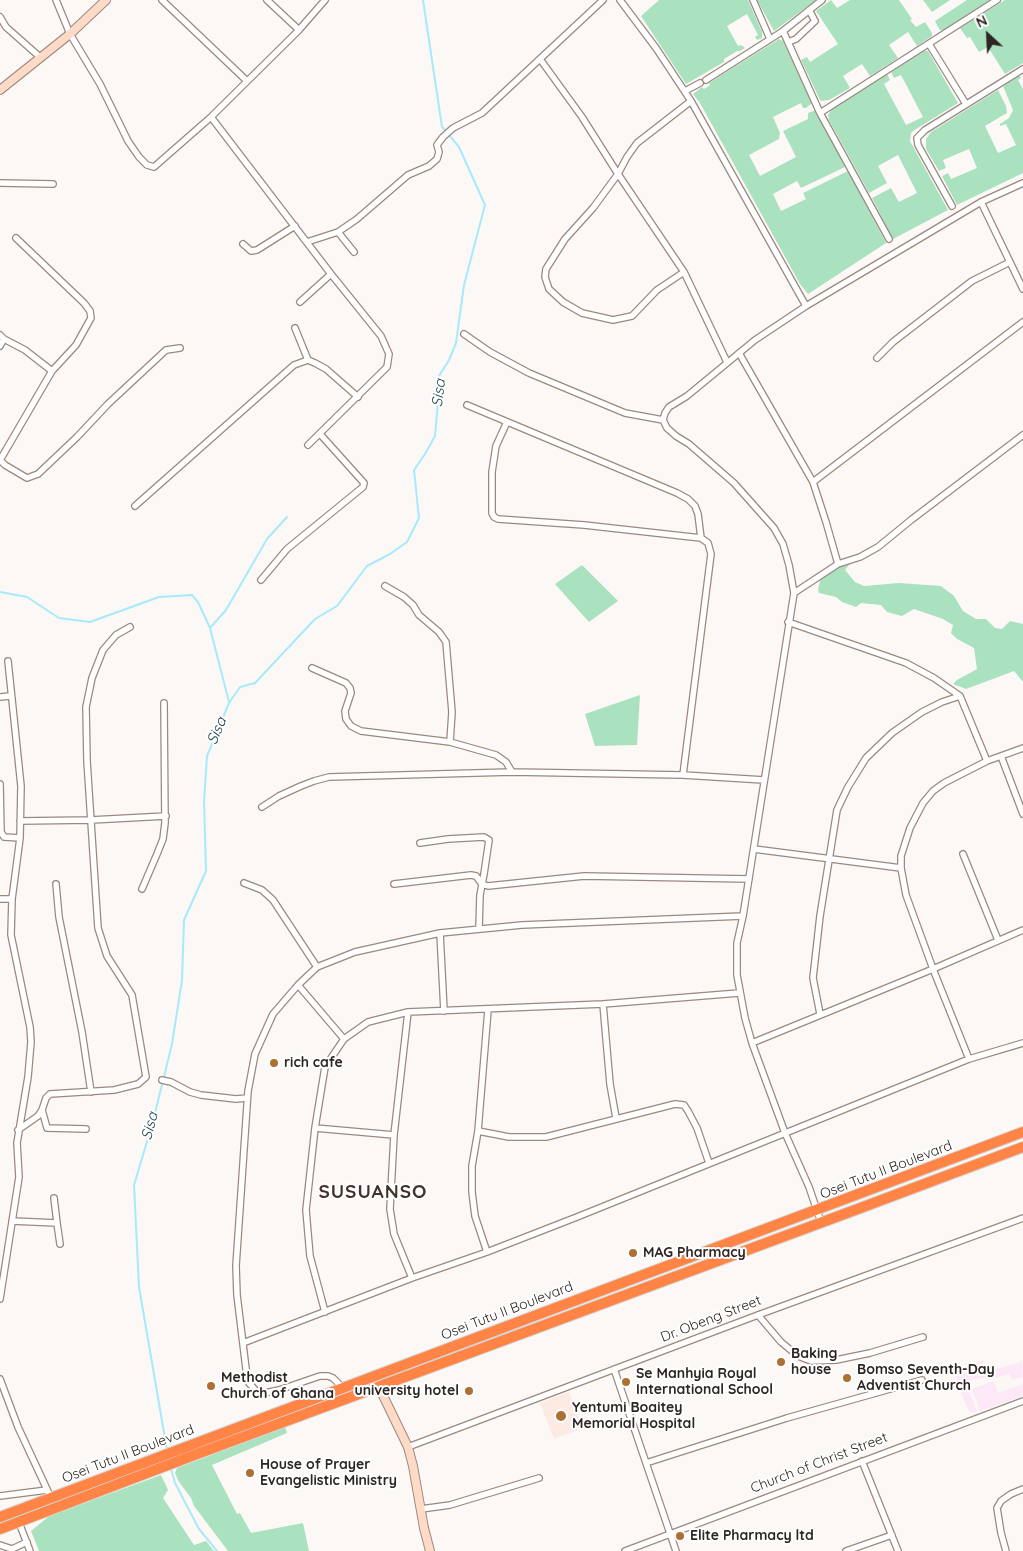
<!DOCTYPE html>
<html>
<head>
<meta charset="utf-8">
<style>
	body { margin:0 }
	#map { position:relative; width:1023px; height:1551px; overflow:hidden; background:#fcf8f6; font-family:Quicksand,sans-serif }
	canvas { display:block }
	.north { position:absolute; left:963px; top:10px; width:50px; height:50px; -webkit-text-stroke:4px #fff; paint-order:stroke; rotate:335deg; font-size:14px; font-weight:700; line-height:20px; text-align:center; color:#2e2623 }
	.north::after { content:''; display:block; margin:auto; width:18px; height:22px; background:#2e2623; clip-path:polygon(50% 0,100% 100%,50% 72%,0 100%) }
</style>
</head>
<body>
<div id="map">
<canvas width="1023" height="1551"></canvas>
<div class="north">N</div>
</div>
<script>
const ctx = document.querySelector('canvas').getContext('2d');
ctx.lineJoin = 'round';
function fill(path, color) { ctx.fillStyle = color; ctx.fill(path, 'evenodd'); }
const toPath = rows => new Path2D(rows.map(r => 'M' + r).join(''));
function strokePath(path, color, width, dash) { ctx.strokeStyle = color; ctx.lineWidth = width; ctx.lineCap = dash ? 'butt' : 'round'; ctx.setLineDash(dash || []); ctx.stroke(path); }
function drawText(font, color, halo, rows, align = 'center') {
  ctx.font = font + ' Quicksand,sans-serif'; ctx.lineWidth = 4; ctx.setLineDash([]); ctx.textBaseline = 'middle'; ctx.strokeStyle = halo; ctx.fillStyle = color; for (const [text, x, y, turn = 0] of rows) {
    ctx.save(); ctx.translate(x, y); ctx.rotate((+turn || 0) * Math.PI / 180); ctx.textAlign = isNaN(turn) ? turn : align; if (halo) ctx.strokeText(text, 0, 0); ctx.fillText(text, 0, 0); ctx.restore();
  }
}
fill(toPath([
	[569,1392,583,1428,554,1439,540,1403]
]), '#fdebe3');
fill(toPath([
	[1022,1359,1023,1377,1012,1380,1009,1374,996,1378,993,1370,1021,1362],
	[983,1360,988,1377,959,1383,953,1371],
	[994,1381,998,1393,1023,1384,1023,1396,980,1411,972,1389],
	[966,1383,977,1411,970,1413,957,1385]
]), '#fce8f7');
fill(toPath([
	[659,0,748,0,762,32,762,38,757,40,755,37,758,35,747,14,727,26,738,46,741,45,745,48,740,51,737,51,724,59,724,62,686,84,641,16],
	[757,0,816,0,774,31],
	[831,0,837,8,850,0,899,0,912,19,910,20,916,27,925,22,932,33,932,36,917,46,908,32,889,45,898,58,870,76,862,64,843,76,850,88,829,100,822,101,820,100,801,60,807,57,810,62,838,44,816,11],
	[923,0,950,0,932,12],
	[967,0,990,0,942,31,939,29,935,21],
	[1005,0,1023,0,1023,63,1005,74,988,47,979,52,970,37,967,38,960,28],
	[779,39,783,41,812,103,806,108,803,108,801,103,773,117,780,133,779,139,749,155,760,176,796,157,783,131,808,119,808,113,816,110,845,167,801,188,797,181,773,194,781,211,806,199,803,193,848,171,886,243,808,294,800,284,700,103,693,94,702,87,704,89,710,85,709,83],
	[924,51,928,51,958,103,913,131,911,133,910,141,948,210,893,239,872,198,891,188,899,202,917,193,898,155,878,166,887,183,869,193,829,120,828,115,832,109,887,74,890,80,884,84,906,125,923,117,901,75,894,78,891,72],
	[1019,75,1021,78,1018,80,1023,89,1023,173,957,205,942,176,948,173,951,179,977,168,969,149,943,160,946,168,939,171,926,149,926,139,931,132,998,90,1006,106,1007,113,985,126,998,153,1016,145,1006,124,1000,126,1000,124,1009,118,1013,110,1003,86],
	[851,562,845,570,855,582,864,586,899,583,941,586,954,596,963,611,976,619,986,619,995,628,1002,629,1010,621,1023,624,1023,682,1014,671,966,689,953,684,957,680,977,669,974,648,957,639,951,633,953,625,943,619,914,609,902,616,887,612,881,605,861,603,856,607,842,602,836,597,819,593,818,589,821,578,834,567],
	[582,565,618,601,589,622,555,584],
	[640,695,637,745,595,746,585,714],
	[285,1427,287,1433,212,1465,237,1514,240,1513,251,1533,303,1523,309,1551,228,1551,194,1506,191,1498,179,1482,175,1473,177,1468],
	[161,1475,168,1490,163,1498,194,1545,206,1541,214,1551,39,1551,31,1531,49,1516]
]), '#aae2c0');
strokePath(toPath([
	[423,0,442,127,446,131],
	[0,592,27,597,59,618,90,622,159,597,192,595,198,602,210,628,229,702],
	[210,628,226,610,267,539,287,517],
	[167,1450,139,1287,134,1185,152,1125,172,1044,182,980,184,920,206,871,204,801,207,756,229,703,240,687,255,683,315,619,337,606,367,566,390,554,407,542,419,518,414,470,425,454,435,436,439,391,439,376,449,360,456,343,464,285,485,205,459,147,449,135],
	[171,1469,175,1483,199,1529,217,1551]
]), '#a7eafa', 2);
const street = toPath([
	[56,0,70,34,100,84,128,141,139,157,147,165,154,167,211,117,298,31,325,0],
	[162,0,247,81],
	[267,0,299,30],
	[620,0,656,48,691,101,806,306,755,340,687,396,669,407,665,413,663,420,667,428,676,436,689,444,734,483,774,528,783,544,789,565,794,593,743,916,737,943,737,975,745,1018,752,1043,785,1133,809,1187,821,1222],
	[753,0,770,39],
	[0,17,6,27,41,58],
	[783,31,820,113,889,239],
	[788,42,796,39,815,21,809,10],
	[929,44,966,104],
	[540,59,582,117,618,174,593,208,565,239,546,269,545,277,549,289,563,302,582,313,613,320,632,316,657,290,684,272],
	[706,80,783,31,822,0],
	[685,91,700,83],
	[691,101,637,143,627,157,618,174,684,272,727,362],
	[820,113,997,0],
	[211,117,331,274,381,336,389,354,387,367,308,445],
	[0,183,53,184],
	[981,202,1023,289],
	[952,206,918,145,917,138,925,130,1023,69],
	[338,232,354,252],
	[16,238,84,303,90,311,91,318,76,345,52,371,3,455,0,460,5,465,27,478,38,474,77,437,108,404,166,350,180,348],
	[307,242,338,232,357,219,408,175,429,166,437,159,439,152,437,145,443,137,453,128,482,113,603,0],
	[243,244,251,251,257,250,295,226],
	[300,302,331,274],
	[806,306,981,202,1023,183],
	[295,328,308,360],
	[464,334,490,352,529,373,625,413,663,420],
	[0,335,4,339,25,350,52,371],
	[0,346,4,339],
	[739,353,813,482,826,522,838,564],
	[877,358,893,342,972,281,1010,262],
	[467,405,677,493,688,499,695,506,698,514,701,538],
	[507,422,496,446,492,472,492,513,494,517,498,519,584,525,701,538,708,543,711,554,683,775],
	[813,482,1023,322],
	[135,506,294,365,308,360,315,363,326,369,358,397],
	[261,580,287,549,363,487,364,483,320,434],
	[385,586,404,597,413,605,419,615,439,632,446,642,452,712,450,742],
	[794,593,838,564,860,557,878,547,911,520,1023,435],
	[788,622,906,663,934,678,960,696,987,761],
	[312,668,346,683,350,688,351,693,345,711,346,719,351,726,361,731,450,742,496,755,506,762,512,772],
	[0,697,10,696],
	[1001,756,1023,814],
	[0,784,1,832,4,837,20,838],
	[262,807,279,796,301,786,314,781,329,777,512,772,683,775,764,780],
	[20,821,91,820,166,816],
	[420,843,448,839,484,837,489,840,484,874,480,895,479,929],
	[754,849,901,868],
	[963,854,998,940],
	[244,883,262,890,273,900,317,967],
	[56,884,59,917,82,1032,91,1092],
	[394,884,471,875,476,876,482,884,488,886,584,876,749,879],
	[142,889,157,854,163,839,165,823,164,703],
	[0,899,12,899],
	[440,933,444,1011],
	[298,985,344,1039],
	[603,1004,610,1084,616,1118],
	[408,1012,394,1135,390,1209,394,1234,412,1278],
	[820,1014,813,978,820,916,837,810,848,787,866,758,892,733,922,712,942,702,960,696],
	[752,1043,933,969,1023,930],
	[969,1059,933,969,906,895,901,868,901,856,910,828,923,803,933,791,944,783,987,761,1023,748],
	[162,1080,171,1082,190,1092,201,1095,236,1099,247,1098],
	[42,1110,47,1128,86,1129],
	[315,1128,394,1135],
	[18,1130,38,1116,42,1110,46,1098,50,1094,114,1090,138,1084,146,1077,132,995,107,956,98,928,87,761,86,707,92,678,103,650,116,635,130,627],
	[478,1131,509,1137,546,1137,675,1104,684,1105,688,1111,697,1128,709,1163],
	[54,1198,57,1223],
	[12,1221,57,1223,60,1244],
	[487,1252,475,1216,472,1192,472,1166,478,1131,488,1010],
	[0,1299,19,1177,17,1143,28,1077,31,1042,30,1027,11,935,12,899,20,838,21,786,8,661],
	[325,1312,310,1256,306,1210,315,1128,325,1067,344,1039,368,1022,408,1012,603,1004,739,993],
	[758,1315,781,1342,798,1356,811,1361,836,1360,870,1353,923,1337],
	[243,1343,412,1278,487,1252,577,1217,969,1059,1023,1043],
	[614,1369,676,1551],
	[0,1379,18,1427,51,1498],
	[343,1388,333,1378,328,1376,320,1376,279,1390,265,1393,257,1392,249,1383,247,1377,237,1295,236,1266,248,1091,255,1054,273,1014,298,985,317,967,355,952,440,933,522,925,743,916],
	[408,1447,758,1315,1023,1218],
	[862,1461,898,1551],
	[646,1463,787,1418,922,1380],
	[0,1496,47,1490],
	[421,1509,450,1505,539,1478],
	[18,1520,30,1551],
	[0,1545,12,1549,27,1542],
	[625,1551,1023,1401],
	[846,1551,892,1535],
	[1006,1551,1001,1533,997,1508,1001,1501,1011,1494,1023,1489]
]);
const secondary = toPath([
	[0,90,70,34,106,0],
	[377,1383,408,1447,413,1466,424,1528,430,1551]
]);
const highway = toPath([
	[0,1517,1023,1132],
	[0,1529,189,1457,855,1210,1023,1147]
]);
strokePath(street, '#9b887e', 8);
strokePath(secondary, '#9b887e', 10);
strokePath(highway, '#d5d4d3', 12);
strokePath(street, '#fff', 5.5);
strokePath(secondary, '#ffdac7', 8);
strokePath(highway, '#ff8445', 10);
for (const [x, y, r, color] of [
	[274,1063,5,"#ac7033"],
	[633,1253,5,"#ac7033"],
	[781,1362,5,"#ac7033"],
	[847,1378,5,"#ac7033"],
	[626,1382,5,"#ac7033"],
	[211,1386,5,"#ac7033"],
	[469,1391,5,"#ac7033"],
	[561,1416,6,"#ac7033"],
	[250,1473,5,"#ac7033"],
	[680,1536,5,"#ac7033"]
]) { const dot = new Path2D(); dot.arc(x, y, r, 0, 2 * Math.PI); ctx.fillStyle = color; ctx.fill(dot); strokePath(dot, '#fff', 2); }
drawText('bold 14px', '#2e2623', '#fff', [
	["rich cafe",284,1063],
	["MAG Pharmacy",643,1253],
	["Baking",791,1354],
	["house",791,1370],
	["Bomso Seventh-Day",857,1370],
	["Adventist Church",857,1386],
	["Se Manhyia Royal",636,1374],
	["International School",636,1390],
	["Methodist",221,1378],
	["Church of Ghana",221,1394],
	["university hotel",459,1391,"right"],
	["Yentumi Boaitey",572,1408],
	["Memorial Hospital",572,1424],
	["House of Prayer",260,1465],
	["Evangelistic Ministry",260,1481],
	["Elite Pharmacy ltd",690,1536]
], 'left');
drawText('14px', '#2e2623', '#fff', [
	["Osei Tutu II Boulevard",886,1170,-21],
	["Osei Tutu II Boulevard",507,1311,-21],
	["Dr. Obeng Street",711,1319,-21],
	["Osei Tutu II Boulevard",128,1454,-21],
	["Church of Christ Street",819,1463,-21]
]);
drawText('italic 15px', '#1f464f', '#fff', [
	["Sisa",439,393,-83],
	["Sisa",217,731,-67],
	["Sisa",150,1126,-75]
]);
ctx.letterSpacing = '1px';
drawText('bold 19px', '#43322b', '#fff', [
	["SUSUANSO",373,1192]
]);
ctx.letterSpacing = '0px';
</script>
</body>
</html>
